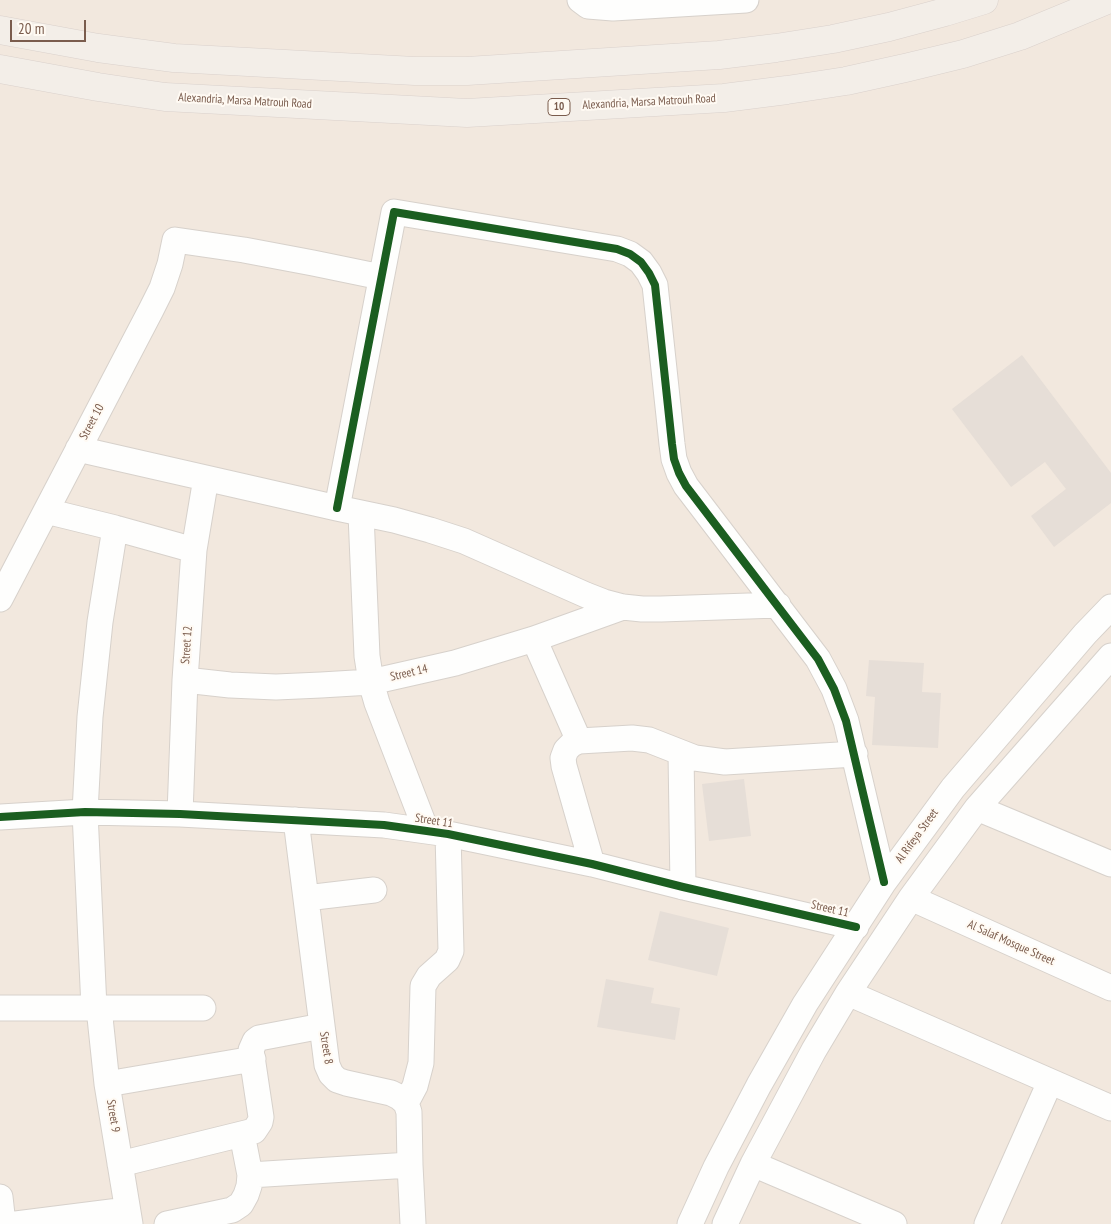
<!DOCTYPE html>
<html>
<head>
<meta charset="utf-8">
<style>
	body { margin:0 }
	#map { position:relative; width:1111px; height:1224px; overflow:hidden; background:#f9f5f0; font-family:"PT Sans Narrow",sans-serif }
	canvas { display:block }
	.scale { position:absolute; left:10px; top:20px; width:76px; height:22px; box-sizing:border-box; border:2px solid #7a5c4d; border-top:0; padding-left:6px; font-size:15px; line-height:18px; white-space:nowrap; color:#7a5c4d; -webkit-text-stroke:4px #fffaf3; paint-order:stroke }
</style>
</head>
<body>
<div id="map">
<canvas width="1111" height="1224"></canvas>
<div class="scale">20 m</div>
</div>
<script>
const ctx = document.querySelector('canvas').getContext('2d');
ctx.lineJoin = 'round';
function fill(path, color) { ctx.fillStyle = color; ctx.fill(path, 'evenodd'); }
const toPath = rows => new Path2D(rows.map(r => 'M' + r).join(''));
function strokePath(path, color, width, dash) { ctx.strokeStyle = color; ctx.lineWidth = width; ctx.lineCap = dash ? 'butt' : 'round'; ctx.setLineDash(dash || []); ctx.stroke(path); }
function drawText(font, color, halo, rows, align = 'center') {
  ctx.font = font + ' "PT Sans Narrow",sans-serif'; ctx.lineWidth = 4; ctx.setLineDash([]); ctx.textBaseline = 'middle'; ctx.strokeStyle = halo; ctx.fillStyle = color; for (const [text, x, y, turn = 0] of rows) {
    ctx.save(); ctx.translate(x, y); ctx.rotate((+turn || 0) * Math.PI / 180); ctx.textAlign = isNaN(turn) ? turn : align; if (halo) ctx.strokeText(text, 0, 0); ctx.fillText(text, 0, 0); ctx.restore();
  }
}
fill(toPath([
	[0,0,1111,0,1111,1224,0,1224]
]), '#f2e8de');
fill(toPath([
	[1022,355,1111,473,1111,503,1054,547,1031,516,1066,489,1045,462,1011,487,952,409],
	[869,660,924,663,922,692,941,693,938,748,872,745,875,697,866,696],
	[744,779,751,836,709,841,702,784],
	[660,911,729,928,717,976,648,960],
	[606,979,654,988,651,1003,680,1008,675,1040,597,1027]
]), '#e6ded7');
const minor = toPath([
	[580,0,588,6,613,8,746,0],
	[78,449,337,508,394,520,430,530,464,541,586,595,604,602,623,607,642,609,661,609,778,605],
	[337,508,394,212,617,249,630,254,641,262,649,273,655,285,672,444,674,459,679,473,686,486,818,659,834,689,846,721,884,882],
	[46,511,115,528,194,550],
	[361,514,367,656,371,682,377,703,426,830],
	[0,599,151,310,162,288,170,264,175,240,244,250,313,263,381,277],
	[534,639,579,741],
	[185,680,230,685,276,687,321,685,371,682,455,663,534,639,623,607],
	[681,753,683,887],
	[977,808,1111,864],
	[180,814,185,680,194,550,206,478],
	[0,817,85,812,180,814,384,825,448,834,592,864,683,887,856,927],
	[296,820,327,1065,331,1074,337,1080,346,1083,391,1093,399,1097,406,1103,409,1112,410,1165,413,1224],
	[592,864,564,766,563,758,566,750,572,744,579,741,632,738,649,740,695,758,725,762,855,754],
	[306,898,374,890],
	[911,898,1111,988],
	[848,993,1111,1108],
	[0,1008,203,1008],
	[94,1008,85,812,90,717,100,622,115,528],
	[99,1008,107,1084,130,1224],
	[107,1084,253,1059],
	[406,1103,415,1086,421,1063,423,986,429,976,447,960,451,951,448,834],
	[120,1164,254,1131,260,1122,261,1117,251,1050,255,1041,259,1038,322,1026],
	[753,1164,894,1224],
	[250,1175,410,1165],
	[0,1197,3,1224],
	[16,1224,127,1210],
	[167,1224,232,1210,241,1204,246,1195,249,1186,250,1175,242,1134],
	[690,1224,716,1167,759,1085,805,1004,884,882,953,788,1085,634,1111,607],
	[725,1224,753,1164,814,1050,848,993,911,898,977,808,1111,656],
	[987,1224,1050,1082]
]);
const major = toPath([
	[0,30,98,48,174,58,415,71,467,71,719,55,776,48,833,39,889,27,945,12,984,0],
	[0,69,98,87,165,97,467,113,724,98,787,90,846,81,905,68,963,54,1020,36,1107,0]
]);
strokePath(minor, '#d7d1cb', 27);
strokePath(major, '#dad1cc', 29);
strokePath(minor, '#fefefd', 25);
strokePath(major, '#f3eee8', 28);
strokePath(toPath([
	[337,508,394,212,617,249,630,254,641,262,649,273,655,285,672,444,674,459,679,473,686,486,818,659,834,689,846,721,884,882],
	[0,817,85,812,180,814,384,825,448,834,592,864,683,887,856,927]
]), '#1b5e20', 8);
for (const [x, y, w] of [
	[559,107,22]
]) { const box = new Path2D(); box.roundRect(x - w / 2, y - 8.5, w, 17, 4); ctx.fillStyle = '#fffaf3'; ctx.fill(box); strokePath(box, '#7a5c4d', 1); }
drawText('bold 11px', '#7a5c4d', null, [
	["10",559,107]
]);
drawText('12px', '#7a5c4d', '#fffaf3', [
	["Alexandria, Marsa Matrouh Road",245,101,3],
	["Alexandria, Marsa Matrouh Road",649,102,-3],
	["Street 10",92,422,-62],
	["Street 12",187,645,-86],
	["Street 14",409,673,-13],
	["Street 11",434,821,9],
	["Al Rifeya Street",917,836,-54],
	["Street 11",830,909,13],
	["Al Salaf Mosque Street",1011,943,24],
	["Street 8",326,1048,81],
	["Street 9",113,1116,81]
]);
</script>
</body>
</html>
